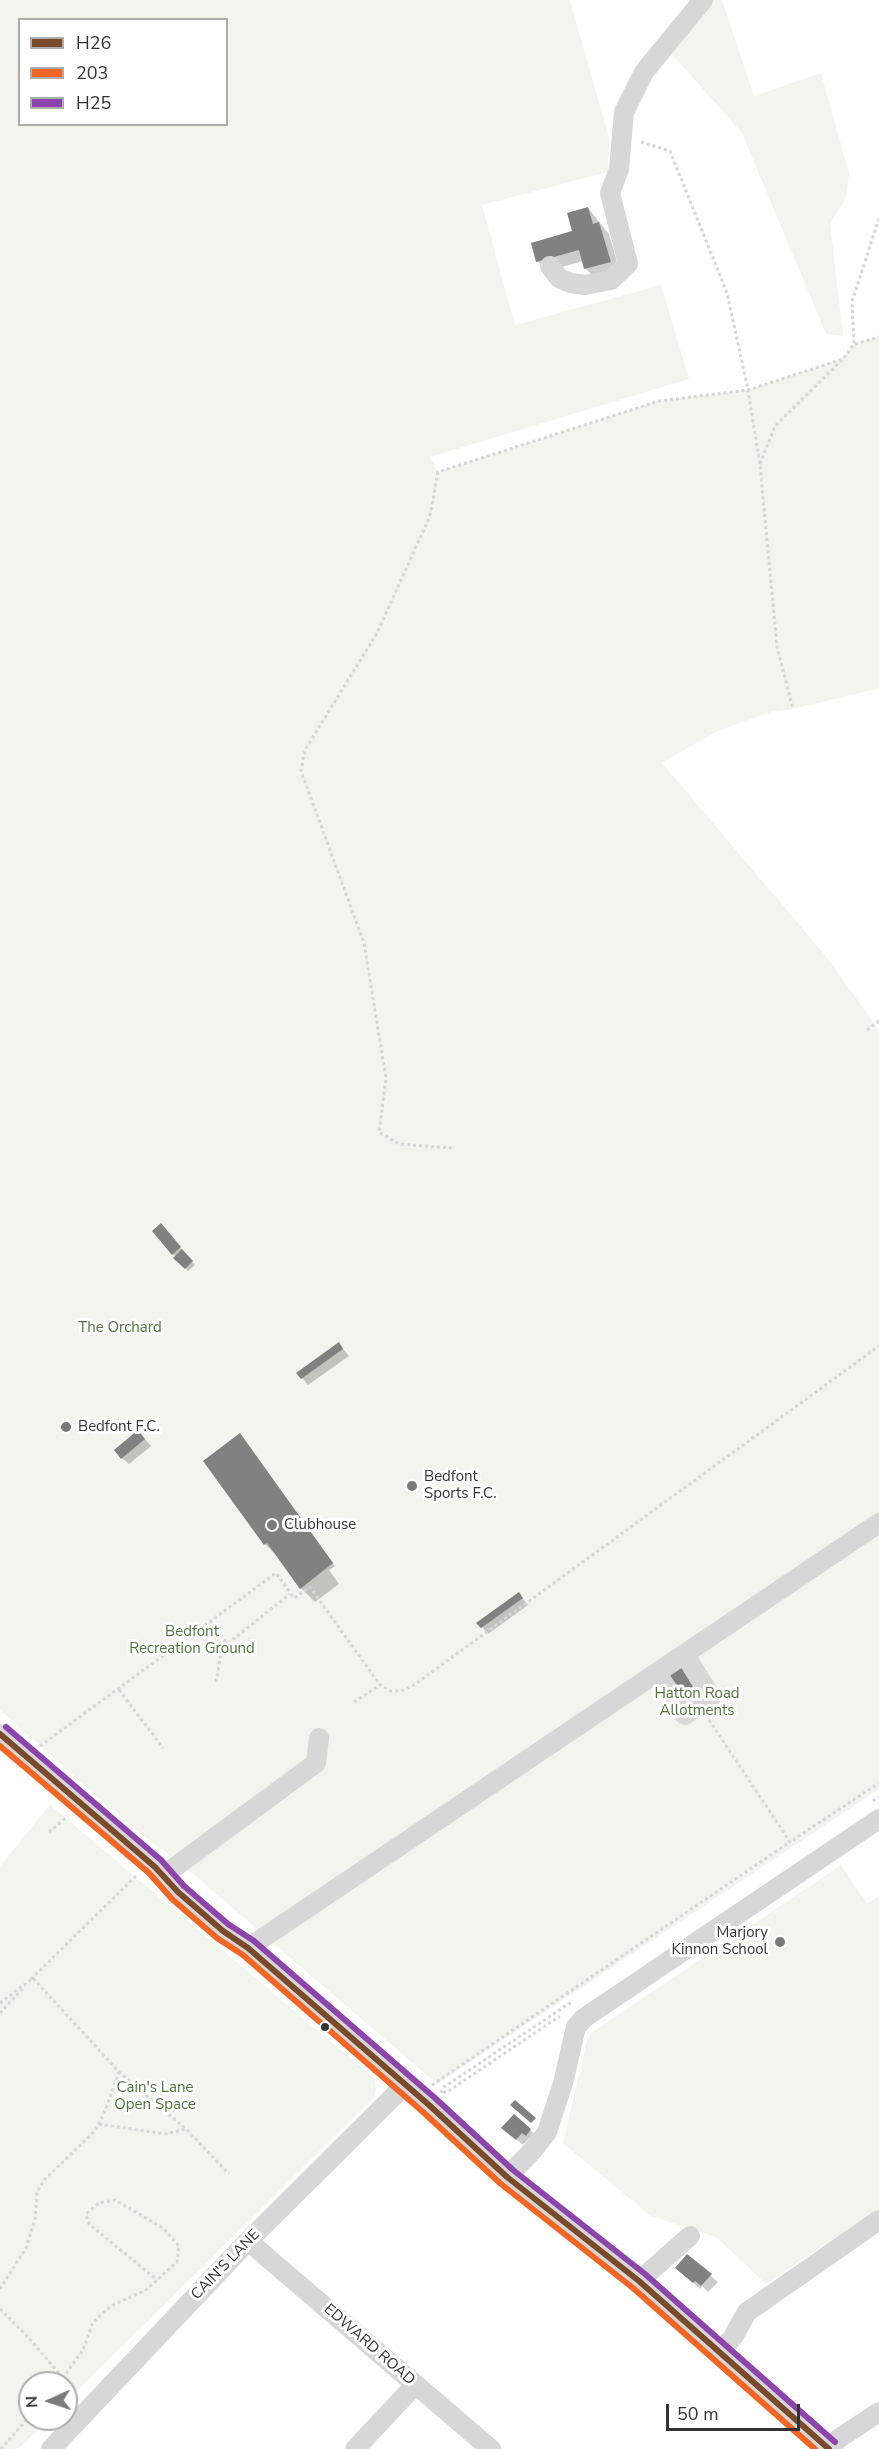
<!DOCTYPE html>
<html>
<head>
<meta charset="utf-8">
<style>
	body { margin:0 }
	#map { position:relative; width:879px; height:2449px; overflow:hidden; background:#fff; font-family:"Nunito Sans",sans-serif }
	canvas { display:block }
	.legend { position:absolute; left:18px; top:18px; width:210px; height:108px; box-sizing:border-box; background:#fff; border:2px solid #adadad; margin:0; padding:8px 10px; list-style:none; font-size:18px; color:#333 }
	.legend li { display:flex; align-items:center; gap:12px; height:30px }
	.legend b { width:30px; border:2px solid #adadad }
	.north { position:absolute; left:18px; top:2371px; width:60px; height:60px; box-sizing:border-box; background:#fff; border:2px solid #adadad; border-radius:50%; rotate:267deg; font-size:16px; font-weight:700; line-height:24px; text-align:center; color:#333 }
	.north::after { content:''; display:block; margin:auto; width:21px; height:27px; background:#7a7a7a; clip-path:polygon(50% 0,100% 100%,50% 72%,0 100%) }
	.scale { position:absolute; left:666px; top:2404px; width:134px; height:27px; box-sizing:border-box; border:3px solid #333; border-top:0; padding-left:8px; font-size:18px; line-height:21px; white-space:nowrap; color:#333; -webkit-text-stroke:4px #fff; paint-order:stroke }
</style>
</head>
<body>
<div id="map">
<canvas width="879" height="2449"></canvas>
<ul class="legend">
<li><b style="height:8px;background:#7a4b2a"></b>H26</li>
<li><b style="height:8px;background:#f26522"></b>203</li>
<li><b style="height:8px;background:#8e44ad"></b>H25</li>
</ul>
<div class="north">N</div>
<div class="scale">50 m</div>
</div>
<script>
const ctx = document.querySelector('canvas').getContext('2d');
ctx.lineJoin = 'round';
function fill(path, color) { ctx.fillStyle = color; ctx.fill(path, 'evenodd'); }
const toPath = rows => new Path2D(rows.map(r => 'M' + r).join(''));
function strokePath(path, color, width, dash) { ctx.strokeStyle = color; ctx.lineWidth = width; ctx.lineCap = dash ? 'butt' : 'round'; ctx.setLineDash(dash || []); ctx.stroke(path); }
function drawText(font, color, halo, rows, align = 'center') {
  ctx.font = font + ' "Nunito Sans",sans-serif'; ctx.lineWidth = 6; ctx.setLineDash([]); ctx.textBaseline = 'middle'; ctx.strokeStyle = halo; ctx.fillStyle = color; for (const [text, x, y, turn = 0] of rows) {
    ctx.save(); ctx.translate(x, y); ctx.rotate((+turn || 0) * Math.PI / 180); ctx.textAlign = isNaN(turn) ? turn : align; if (halo) ctx.strokeText(text, 0, 0); ctx.fillText(text, 0, 0); ctx.restore();
  }
}
fill(toPath([
	[0,0,570,0,609,138,608,172,482,205,515,325,661,285,689,379,430,457,438,472,659,401,748,390,843,359,854,344,879,337,879,688,793,709,774,711,717,731,662,763,825,955,879,1030,879,1789,437,2084,185,1867,126,1822,0,1710],
	[20,20,226,20,226,124,20,124],
	[703,0,722,0,754,96,821,73,849,173,846,198,830,223,843,336,826,334,742,133,665,46],
	[50,1805,374,2078,376,2088,375,2096,66,2402,66,2383,30,2383,30,2419,49,2419,18,2449,0,2449,0,1866],
	[841,1865,867,1904,879,1896,879,2209,766,2284,716,2237,651,2216,563,2143,587,2040,591,2033]
]), '#f1f5ed');
fill(toPath([
	[588,208,609,234,620,272,596,279,586,269,583,261,548,271,537,261,574,233],
	[167,1232,195,1265,188,1271,173,1254],
	[339,1344,349,1356,308,1385,299,1374],
	[144,1438,151,1446,129,1464,122,1458],
	[242,1438,335,1566,329,1570,339,1584,315,1602,301,1588,279,1558,265,1544,205,1461],
	[519,1594,528,1605,488,1634,482,1627],
	[530,2130,537,2136,533,2141,529,2138,523,2145,510,2134],
	[687,2256,718,2282,708,2292,702,2286,700,2289,684,2274]
]), '#0003');
fill(toPath([
	[588,207,593,224,599,222,611,262,584,269,579,250,536,262,531,243,572,231,567,213],
	[161,1223,181,1247,172,1255,152,1231],
	[182,1249,193,1261,185,1269,173,1258],
	[339,1342,343,1349,301,1379,296,1373],
	[138,1430,145,1439,121,1459,114,1450],
	[240,1433,333,1563,300,1589,267,1543,264,1545,203,1461],
	[519,1592,523,1598,481,1628,476,1623],
	[683,1665,702,1695,684,1706,666,1676],
	[515,2100,536,2118,531,2123,510,2105],
	[514,2114,531,2129,526,2136,522,2133,516,2140,501,2128],
	[687,2254,712,2274,701,2286,695,2281,693,2283,675,2268]
]), '#818181');
strokePath(toPath([
	[641,142,670,151,727,293,748,390,843,359,854,344,852,302,879,218],
	[855,344,879,337],
	[760,464,775,426,842,360],
	[867,1030,879,1021],
	[452,1148,399,1144,379,1132,386,1078,364,943,301,771,305,750,377,633,430,516,438,472,659,401,748,390,760,465,777,647,793,709],
	[210,1620,227,1644],
	[216,1682,222,1648,290,1594],
	[119,1690,163,1748],
	[354,1702,380,1685],
	[709,1720,790,1842,879,1783],
	[40,1746,276,1573,294,1598,310,1587,380,1685,391,1691,401,1691,414,1685,879,1346],
	[873,1801,879,1797],
	[49,1832,68,1816],
	[31,1979,138,1874],
	[0,2003,33,1978,119,2072,186,2129,229,2174],
	[0,2013,25,1986],
	[432,2085,790,1842],
	[443,2092,447,2092,560,2016],
	[441,2093,444,2087,573,2001],
	[99,2124,165,2134,186,2129],
	[0,2289,26,2248,35,2219,37,2192,44,2180,95,2131,105,2111,119,2072],
	[0,2309,26,2335,63,2378],
	[59,2383,83,2350,93,2322,111,2306,146,2290,157,2280,177,2262,179,2246,163,2228,115,2200,99,2203,86,2214,89,2224,157,2280],
	[1,2449,30,2416]
]), '#d6d6d6', 3, [3, 3]);
strokePath(toPath([
	[550,266,559,278,571,283,585,285,611,280,628,264,610,193,619,169,624,112,644,72,703,0],
	[657,1674,685,1715,711,1697,685,1655],
	[0,1734,155,1867,178,1892,223,1931,248,1948,429,2105,507,2177,639,2281,829,2449],
	[164,1875,316,1763,319,1738],
	[248,1948,879,1523],
	[507,2177,533,2150,547,2132,563,2083,576,2027,584,2018,879,1819],
	[248,2241,491,2449],
	[639,2281,690,2236],
	[721,2351,733,2337,747,2312,879,2220],
	[51,2449,248,2241,405,2085],
	[355,2449,415,2385],
	[829,2449,838,2439,879,2412]
]), '#d7d7d7', 20);
strokePath(toPath([
	[0,1734,155,1867,178,1892,223,1931,248,1948,429,2105,507,2177,639,2281,829,2449]
]), '#7a4b2a', 6);
strokePath(toPath([
	[0,1746,149,1873,172,1899,217,1938,243,1955,423,2112,501,2184,633,2288,815,2449]
]), '#f26522', 6);
strokePath(toPath([
	[6,1727,161,1860,184,1886,228,1924,254,1941,435,2098,513,2170,645,2274,835,2442]
]), '#8e44ad', 6);
for (const [x, y, r, color] of [
	[66,1427,6,"#7a7a7a"],
	[412,1486,6,"#7a7a7a"],
	[272,1525,6,"#7a7a7a"],
	[780,1942,6,"#7a7a7a"],
	[325,2027,5,"#333"]
]) { const dot = new Path2D(); dot.arc(x, y, r, 0, 2 * Math.PI); ctx.fillStyle = color; ctx.fill(dot); strokePath(dot, '#fff', 2); }
drawText('15px', '#56703f', '#fff', [
	["The Orchard",120,1328],
	["Bedfont",192,1632],
	["Recreation Ground",192,1649],
	["Hatton Road",697,1694],
	["Allotments",697,1711],
	["Cain's Lane",155,2088],
	["Open Space",155,2105]
]);
drawText('15px', '#333', '#fff', [
	["Bedfont F.C.",78,1427],
	["Bedfont",424,1477],
	["Sports F.C.",424,1494],
	["Clubhouse",284,1525],
	["Marjory",768,1933,"right"],
	["Kinnon School",768,1950,"right"]
], 'left');
drawText('15px', '#333', '#fff', [
	["CAIN'S LANE",226,2265,-46],
	["EDWARD ROAD",369,2345,41]
]);
</script>
</body>
</html>
